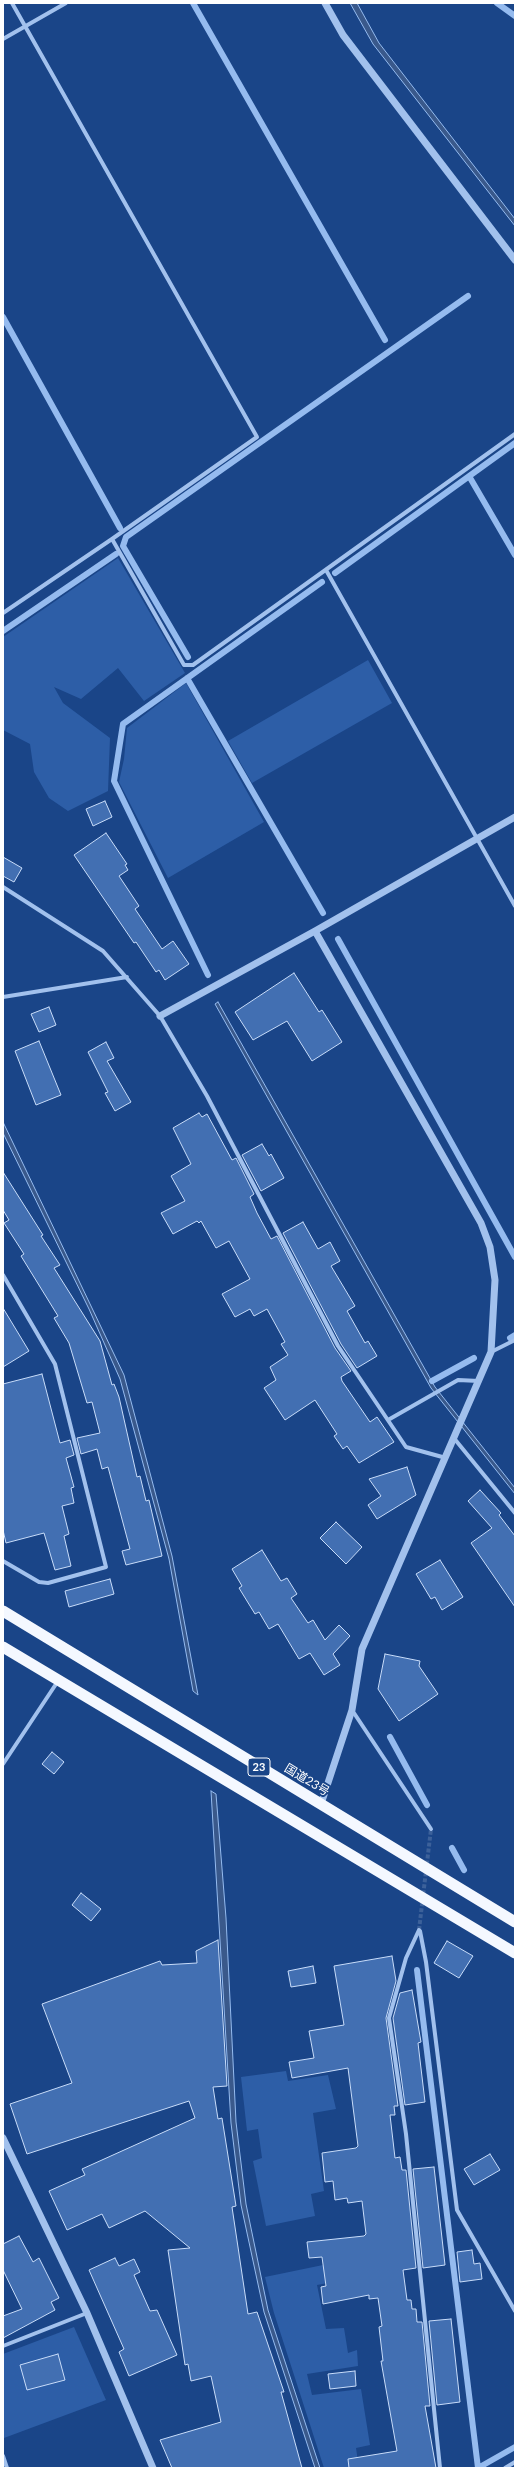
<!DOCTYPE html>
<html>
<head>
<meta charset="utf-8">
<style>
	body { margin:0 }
	#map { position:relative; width:518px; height:2471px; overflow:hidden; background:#1a4588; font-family:Lato,sans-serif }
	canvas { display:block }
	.frame { position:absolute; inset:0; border:4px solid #fff; pointer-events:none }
</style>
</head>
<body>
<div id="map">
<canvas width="518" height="2471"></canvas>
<div class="frame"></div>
</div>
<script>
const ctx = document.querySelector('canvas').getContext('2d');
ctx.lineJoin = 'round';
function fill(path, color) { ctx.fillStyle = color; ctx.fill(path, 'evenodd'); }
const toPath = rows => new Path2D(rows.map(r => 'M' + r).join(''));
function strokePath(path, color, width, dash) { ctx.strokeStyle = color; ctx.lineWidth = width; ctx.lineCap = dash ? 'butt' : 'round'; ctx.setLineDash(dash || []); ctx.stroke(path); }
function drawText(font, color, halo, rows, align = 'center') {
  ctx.font = font + ' Lato,"Noto Sans JP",sans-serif'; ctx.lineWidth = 4; ctx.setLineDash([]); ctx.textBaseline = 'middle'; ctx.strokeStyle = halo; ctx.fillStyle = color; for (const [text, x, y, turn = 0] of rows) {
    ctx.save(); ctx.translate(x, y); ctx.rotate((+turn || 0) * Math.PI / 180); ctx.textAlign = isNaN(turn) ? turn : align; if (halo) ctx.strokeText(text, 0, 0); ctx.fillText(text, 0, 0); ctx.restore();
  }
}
fill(toPath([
	[118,558,185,673,144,701,118,668,81,699,54,687,63,703,110,738,108,791,68,811,49,798,34,772,30,744,3,730,3,637],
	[368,660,392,703,252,783,228,741],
	[186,683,264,822,168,878,119,782,124,759,127,728],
	[286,2071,288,2081,328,2075,336,2109,313,2113,324,2191,311,2194,315,2216,266,2226,253,2161,262,2158,258,2129,247,2131,241,2077],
	[323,2265,328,2283,317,2285,326,2329,344,2328,348,2353,357,2350,358,2366,307,2374,312,2395,361,2389,370,2445,356,2448,359,2468,324,2468,274,2313,265,2277],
	[74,2327,106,2400,4,2438,3,2354]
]), '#2d5ea7');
const water = toPath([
	[350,3,357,3,379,43,515,219,515,226,373,44,350,3],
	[218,1002,435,1387,515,1488,515,1494,431,1388,215,1004,218,1002],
	[3,1122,124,1375,172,1556,198,1695,193,1691,169,1559,120,1379,89,1309,3,1133,3,1122],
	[211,1791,216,1794,226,1918,236,2122,246,2204,268,2310,320,2468,315,2468,264,2312,241,2205,231,2123,211,1791]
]);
fill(water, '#3a598b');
strokePath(water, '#95bbef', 1);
strokePath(toPath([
	[193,3,385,340],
	[497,3,515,16],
	[3,317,120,528],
	[469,476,515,555],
	[335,573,515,443],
	[3,631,116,554],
	[188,657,123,546,126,537,468,296],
	[187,678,323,913],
	[338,939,515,1257],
	[208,975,114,781,123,724,322,582],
	[510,1338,515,1335],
	[432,1381,474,1358],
	[390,1737,427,1805],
	[452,1848,464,1870],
	[417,1970,478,2468],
	[478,2468,515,2447]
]), '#95bbef', 6);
const building = toPath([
	[105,801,112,817,93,826,86,809,105,801],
	[106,833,127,864,125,865,128,870,119,876,139,906,135,909,162,949,173,941,189,964,165,980,159,970,156,972,136,942,134,943,74,855,106,833],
	[3,857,22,868,14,882,3,876,3,857],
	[294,973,319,1012,322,1010,342,1042,312,1061,287,1021,253,1040,235,1012,294,973],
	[49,1007,56,1025,39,1032,31,1014,49,1007],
	[39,1041,61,1095,36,1105,15,1051,39,1041],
	[106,1042,114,1058,107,1061,131,1102,115,1111,105,1093,108,1092,88,1052,106,1042],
	[199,1113,202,1117,207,1114,232,1160,236,1158,254,1194,250,1197,257,1213,271,1239,277,1236,335,1348,351,1371,341,1377,342,1381,370,1422,377,1417,394,1442,359,1463,347,1446,343,1449,334,1436,337,1434,315,1400,285,1420,264,1388,276,1380,270,1367,288,1355,281,1344,285,1342,267,1309,254,1316,250,1309,235,1317,222,1294,250,1279,229,1241,216,1248,201,1221,199,1223,197,1221,173,1234,161,1213,185,1201,171,1176,191,1164,173,1128,199,1113],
	[262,1144,269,1156,271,1154,284,1178,261,1191,242,1155,262,1144],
	[3,1172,43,1235,41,1236,60,1265,54,1268,100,1341,112,1385,114,1384,119,1397,137,1477,140,1476,146,1501,149,1500,162,1556,126,1565,122,1551,130,1549,108,1467,102,1469,97,1449,81,1454,77,1438,100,1433,92,1402,87,1403,69,1343,54,1318,58,1316,21,1256,24,1254,4,1223,9,1220,3,1210,3,1172],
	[303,1222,318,1249,330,1242,340,1261,331,1266,355,1306,347,1311,365,1343,368,1341,377,1356,357,1368,341,1344,283,1233,303,1222],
	[3,1308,29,1351,3,1367,3,1308],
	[42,1374,60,1443,70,1440,74,1455,66,1458,74,1487,71,1488,74,1503,62,1506,69,1534,64,1536,71,1566,55,1570,44,1533,6,1543,3,1530,3,1384,42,1374],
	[407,1467,416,1495,377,1519,368,1505,381,1496,369,1479,407,1467],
	[480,1490,501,1513,499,1515,515,1536,515,1607,471,1543,492,1528,468,1501,480,1490],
	[336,1522,362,1547,346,1564,320,1538,336,1522],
	[262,1550,281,1581,287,1578,297,1594,291,1598,308,1623,313,1620,325,1640,339,1625,350,1636,333,1654,340,1665,324,1675,310,1653,299,1659,278,1624,269,1629,259,1612,255,1614,239,1588,242,1586,232,1569,262,1550],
	[440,1560,463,1597,442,1610,435,1597,431,1599,416,1574,440,1560],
	[110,1579,114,1594,69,1607,65,1591,110,1579],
	[385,1654,420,1661,419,1666,438,1694,399,1721,378,1689,385,1654],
	[52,1752,64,1762,54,1774,42,1764,52,1752],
	[81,1893,101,1909,91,1921,72,1905,81,1893],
	[218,1940,227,2086,213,2087,218,2119,222,2118,236,2206,232,2207,248,2314,257,2312,284,2392,281,2392,302,2468,172,2468,160,2440,221,2422,211,2376,191,2381,188,2364,185,2365,168,2250,190,2248,145,2211,109,2228,102,2214,67,2230,49,2191,85,2175,82,2169,195,2118,189,2101,27,2154,10,2104,72,2083,42,2004,160,1961,162,1965,197,1963,196,1951,218,1940],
	[447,1941,473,1956,459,1978,434,1963,447,1941],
	[392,1956,396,1981,386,2018,398,2106,394,2106,395,2115,390,2115,395,2158,400,2157,402,2170,406,2170,416,2268,403,2270,407,2300,411,2300,412,2309,416,2309,417,2322,422,2322,430,2406,425,2406,436,2468,349,2468,348,2459,397,2451,381,2361,383,2361,379,2327,382,2326,378,2298,369,2299,369,2295,323,2304,321,2287,326,2286,322,2257,309,2258,307,2242,364,2236,366,2234,362,2201,348,2203,347,2198,335,2200,333,2181,325,2182,322,2153,356,2148,358,2146,348,2068,292,2078,289,2062,314,2058,309,2031,344,2025,334,1966,392,1956],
	[313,1966,316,1983,291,1987,288,1971,313,1966],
	[412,1990,421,2042,418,2043,425,2102,405,2105,393,2018,400,1993,412,1990],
	[490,2154,500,2170,474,2185,464,2169,490,2154],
	[434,2167,445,2265,423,2268,413,2169,434,2167],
	[19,2236,33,2262,39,2258,59,2298,51,2302,55,2310,3,2338,3,2316,22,2309,3,2270,3,2244,19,2236],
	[472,2250,474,2264,480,2263,482,2279,460,2282,457,2252,472,2250],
	[115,2258,119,2266,134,2259,140,2272,134,2275,150,2311,157,2310,177,2355,129,2376,119,2352,124,2349,89,2270,115,2258],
	[451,2319,460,2402,437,2405,429,2321,451,2319],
	[58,2354,65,2380,27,2390,20,2365,58,2354],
	[355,2371,356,2386,330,2389,328,2374,355,2371]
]);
fill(building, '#426fb2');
strokePath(building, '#c8dcf9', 1);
strokePath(toPath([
	[419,1930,431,1829]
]), '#3c619a', 4, [4, 2]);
strokePath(toPath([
	[12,3,257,437,112,539,184,665,193,665,515,434],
	[3,39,66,3],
	[326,570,515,906],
	[3,613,112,539],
	[3,887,103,951,160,1016,207,1096,338,1346,406,1447,446,1458],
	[3,997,127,977],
	[3,1275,55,1364,106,1567,48,1583,39,1582,3,1561],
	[491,1352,515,1340],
	[388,1420,458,1380,479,1381],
	[453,1437,515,1513],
	[352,1710,431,1829],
	[3,1764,58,1681],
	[419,1930,406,1958,389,2018,406,2134,440,2468],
	[420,1931,426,1962,457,2210,515,2311],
	[3,2346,87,2313],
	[3,2456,7,2468],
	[505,2468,515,2462]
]), '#a2c1ed', 4);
strokePath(toPath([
	[325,3,343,35,515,260],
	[315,931,481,1223,490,1247,495,1280,491,1352,362,1649,352,1710,321,1804],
	[160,1016,315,931,515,817],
	[3,2138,87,2313,153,2468]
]), '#a2c1ed', 7);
strokePath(toPath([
	[3,1611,515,1922],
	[3,1647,515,1953]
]), '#f4f8ff', 11);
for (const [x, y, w] of [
	[259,1767,22]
]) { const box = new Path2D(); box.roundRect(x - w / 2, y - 9, w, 18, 3); ctx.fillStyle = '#1a4588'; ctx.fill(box); strokePath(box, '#fff', 1); }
drawText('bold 11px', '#fff', null, [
	["23",259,1767]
]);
drawText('12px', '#fff', '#1a4588', [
	["国道23号",307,1780,31]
]);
</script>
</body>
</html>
